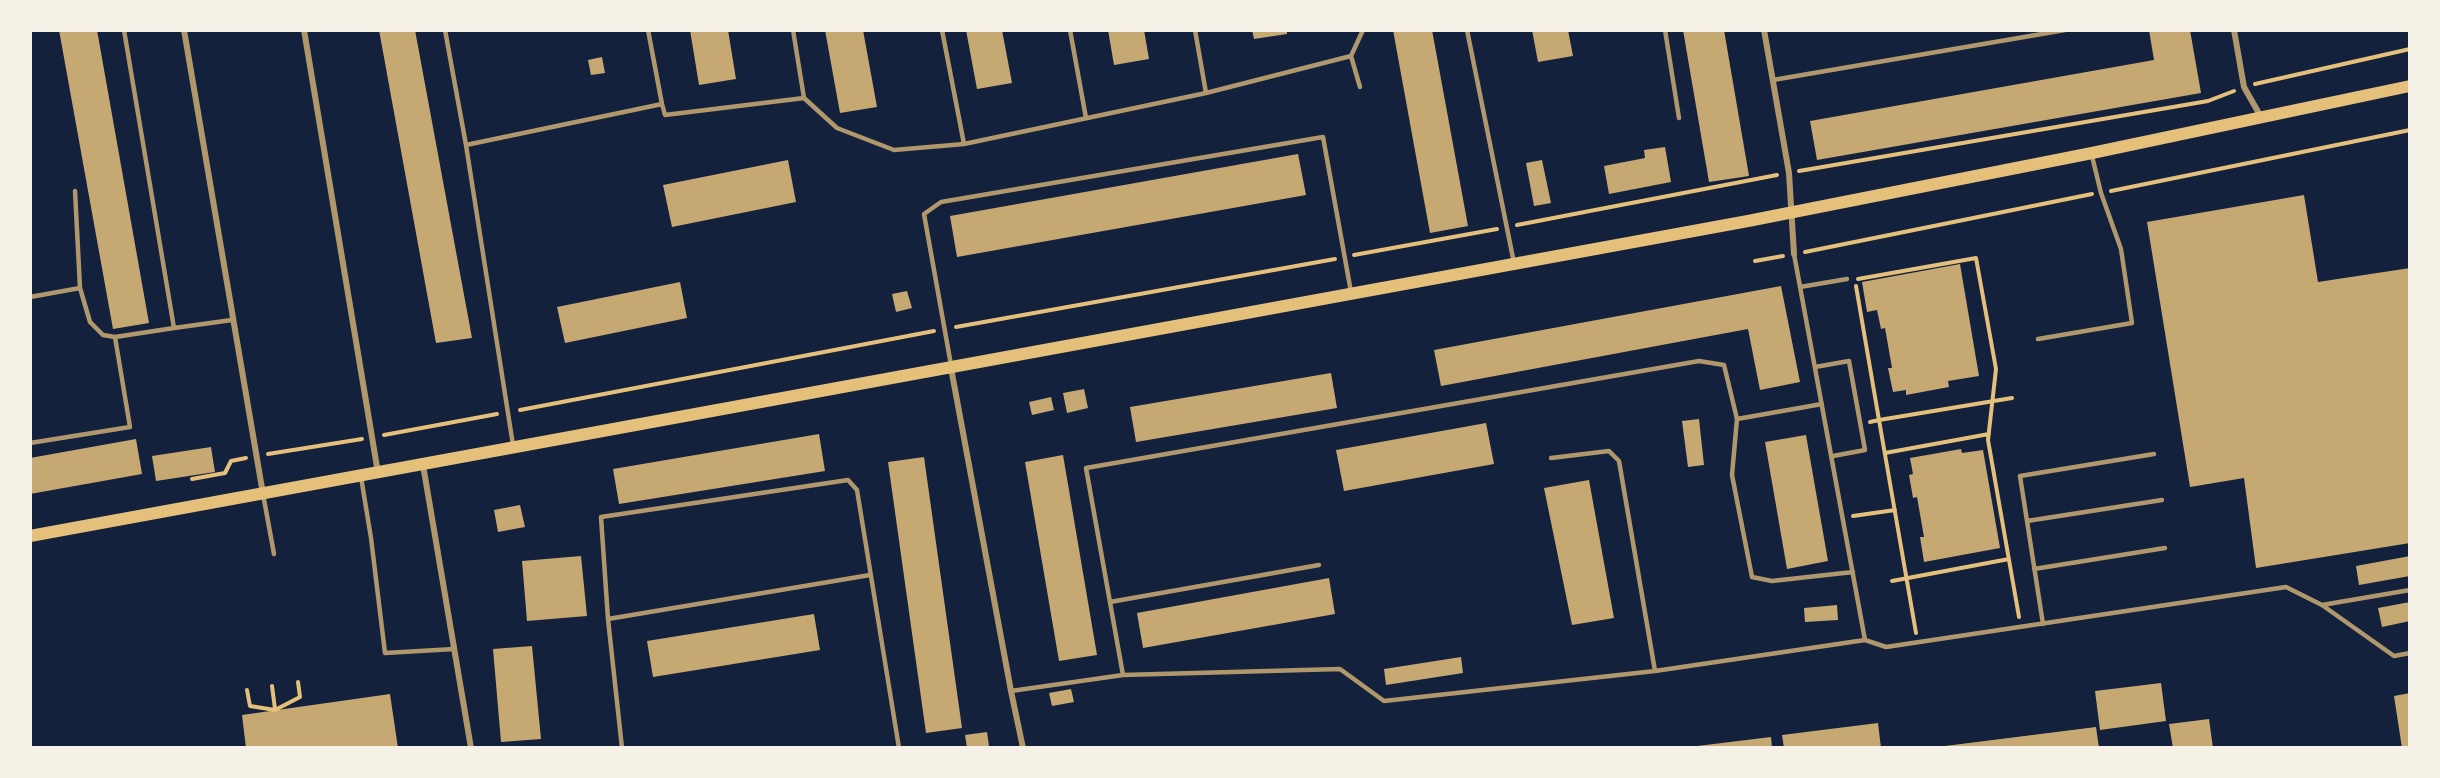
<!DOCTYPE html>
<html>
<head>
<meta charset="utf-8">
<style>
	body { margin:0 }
	#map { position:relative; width:2440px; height:778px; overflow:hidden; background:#14213d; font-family:Barlow,sans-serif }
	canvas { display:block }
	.frame { position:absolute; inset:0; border:32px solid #f6f1e7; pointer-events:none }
</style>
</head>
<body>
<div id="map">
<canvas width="2440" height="778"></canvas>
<div class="frame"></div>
</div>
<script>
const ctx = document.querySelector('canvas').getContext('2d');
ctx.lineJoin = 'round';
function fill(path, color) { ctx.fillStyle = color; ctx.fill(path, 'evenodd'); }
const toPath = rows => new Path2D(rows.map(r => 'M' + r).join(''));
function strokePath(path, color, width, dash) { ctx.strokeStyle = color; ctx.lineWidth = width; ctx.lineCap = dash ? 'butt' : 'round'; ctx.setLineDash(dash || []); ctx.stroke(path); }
fill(toPath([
	[59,30,97,30,149,323,113,329],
	[379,30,415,30,472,338,436,343],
	[690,30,728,30,736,79,699,85],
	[825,30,863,30,877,107,840,113],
	[966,30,1002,30,1012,83,977,89],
	[1108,30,1144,30,1149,59,1114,65],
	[1252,30,1287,30,1287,34,1254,39],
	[1393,30,1432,30,1468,226,1430,233],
	[1532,30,1568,30,1573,56,1538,62],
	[1683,30,1724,30,1749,176,1709,182],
	[2149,30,2190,30,2201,93,1817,160,1810,121,2154,60],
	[602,57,605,73,591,75,588,60],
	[1665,147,1671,182,1609,194,1604,166,1645,158,1644,150],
	[1298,154,1306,195,957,257,950,216],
	[788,160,796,202,672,227,663,185],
	[1542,160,1551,203,1534,206,1526,163],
	[2304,195,2318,282,2410,268,2410,543,2256,568,2244,478,2190,487,2147,222],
	[1960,264,1979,376,1948,381,1949,387,1906,395,1906,390,1893,392,1888,368,1892,368,1885,328,1881,329,1877,310,1867,312,1862,282],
	[680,282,687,318,565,343,557,307],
	[1781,286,1800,382,1760,390,1748,329,1441,386,1434,350],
	[907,291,912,308,896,312,892,294],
	[1331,373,1337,408,1136,442,1130,407],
	[1084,389,1088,408,1067,413,1063,393],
	[1051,397,1054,410,1032,415,1029,402],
	[1699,419,1704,465,1688,467,1682,421],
	[1486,423,1494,464,1344,491,1336,450],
	[819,434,825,471,619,504,613,469],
	[1806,435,1828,561,1787,569,1765,442],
	[136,439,142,474,30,494,30,458],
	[211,447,215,472,156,481,152,456],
	[1961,449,1962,453,1983,450,2000,548,1924,562,1920,537,1924,537,1917,497,1913,498,1909,475,1913,474,1910,458],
	[1063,455,1097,655,1059,661,1025,462],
	[924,457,962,728,926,733,888,462],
	[1589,480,1614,618,1572,625,1544,488],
	[520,505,525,527,498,532,494,510],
	[581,556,587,616,527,621,522,561],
	[2410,556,2410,576,2359,585,2356,566],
	[1329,578,1335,614,1143,648,1137,613],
	[2410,602,2410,621,2382,627,2378,608],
	[1837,605,1838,620,1805,622,1804,608],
	[814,614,820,650,653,677,647,641],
	[532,646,541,739,501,742,493,649],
	[1461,657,1463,673,1386,685,1384,669],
	[2161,683,2166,721,2100,730,2095,691],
	[1071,689,1074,702,1052,706,1049,693],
	[2410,693,2410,748,2402,748,2394,696],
	[390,694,398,748,246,748,242,715],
	[2209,719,2213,748,2173,748,2169,724],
	[1878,723,1881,748,1784,748,1782,735],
	[2096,727,2099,748,1937,748,1937,747],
	[987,732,989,746,967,748,965,735],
	[1771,737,1772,748,1689,748,1689,747]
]), '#c6a872');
strokePath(toPath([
	[2255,84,2410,49],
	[1799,171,2208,101,2234,91],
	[2111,191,2410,130],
	[1517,225,1777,175],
	[1805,252,2092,194],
	[1354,255,1497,229],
	[1755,261,1783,256],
	[1858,279,1976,258,1996,369,1988,440,2019,617],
	[1856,286,1879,420,1870,422],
	[956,327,1335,259],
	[520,410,934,331],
	[384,435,497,414],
	[1885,453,1989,434],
	[268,454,362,439],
	[192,479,225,473,231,461,246,458],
	[1853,516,1895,510],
	[1892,581,2009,559],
	[1916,633,1879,420,2012,398],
	[272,686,275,709],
	[247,690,250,706,275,710,300,697,298,682]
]), '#e5c07b', 4);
strokePath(toPath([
	[445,30,466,145,513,445],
	[648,30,662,104],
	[793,30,804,98],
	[942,30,964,144],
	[1070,30,1086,118],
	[1195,30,1206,93],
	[1467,30,1514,263],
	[1665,30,1679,118],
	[1351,56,1360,87],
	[1773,80,2065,30],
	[466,145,662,104,665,115,804,98,837,128,894,150,964,144,1206,93,1351,56,1363,30],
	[75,191,80,288],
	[1794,254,1865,640],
	[1800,287,1847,279],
	[30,297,80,288,90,322,103,335,115,337],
	[174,328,232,320],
	[2038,339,2132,323,2121,249,2101,193,2092,156],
	[951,365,924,214,941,202,1323,137,1351,292],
	[1815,367,1849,361,1865,450,1833,456],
	[1737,419,1822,404],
	[30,443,130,427,115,337,174,328,124,30],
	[1551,458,1609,451,1619,461,1655,671,1865,640,1886,647,2286,587,2322,605,2394,656,2410,653],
	[361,477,371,538,385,653,454,649],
	[263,494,274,554],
	[2027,521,2162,500],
	[2034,569,2165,548],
	[1110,602,1319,565],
	[2322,605,2410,590],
	[608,619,870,575],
	[2043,624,2020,476,2154,454],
	[1123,675,1086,468,1699,361,1724,365,1737,419,1732,475,1752,577,1772,581,1853,572],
	[1011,691,1123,675,1340,669,1384,701,1655,671],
	[622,748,608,619,601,517,848,480,857,490,899,748]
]), '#b1986c', 4.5);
strokePath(toPath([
	[184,30,263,494],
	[304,30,378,473],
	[1764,30,1789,173,1794,254],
	[2234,30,2244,87,2261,117],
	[951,368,1011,691,1023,748],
	[423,465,471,748]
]), '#b1986c', 6);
strokePath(toPath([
	[30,536,1748,221,2092,153,2410,86]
]), '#e5c07b', 12);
</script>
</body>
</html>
